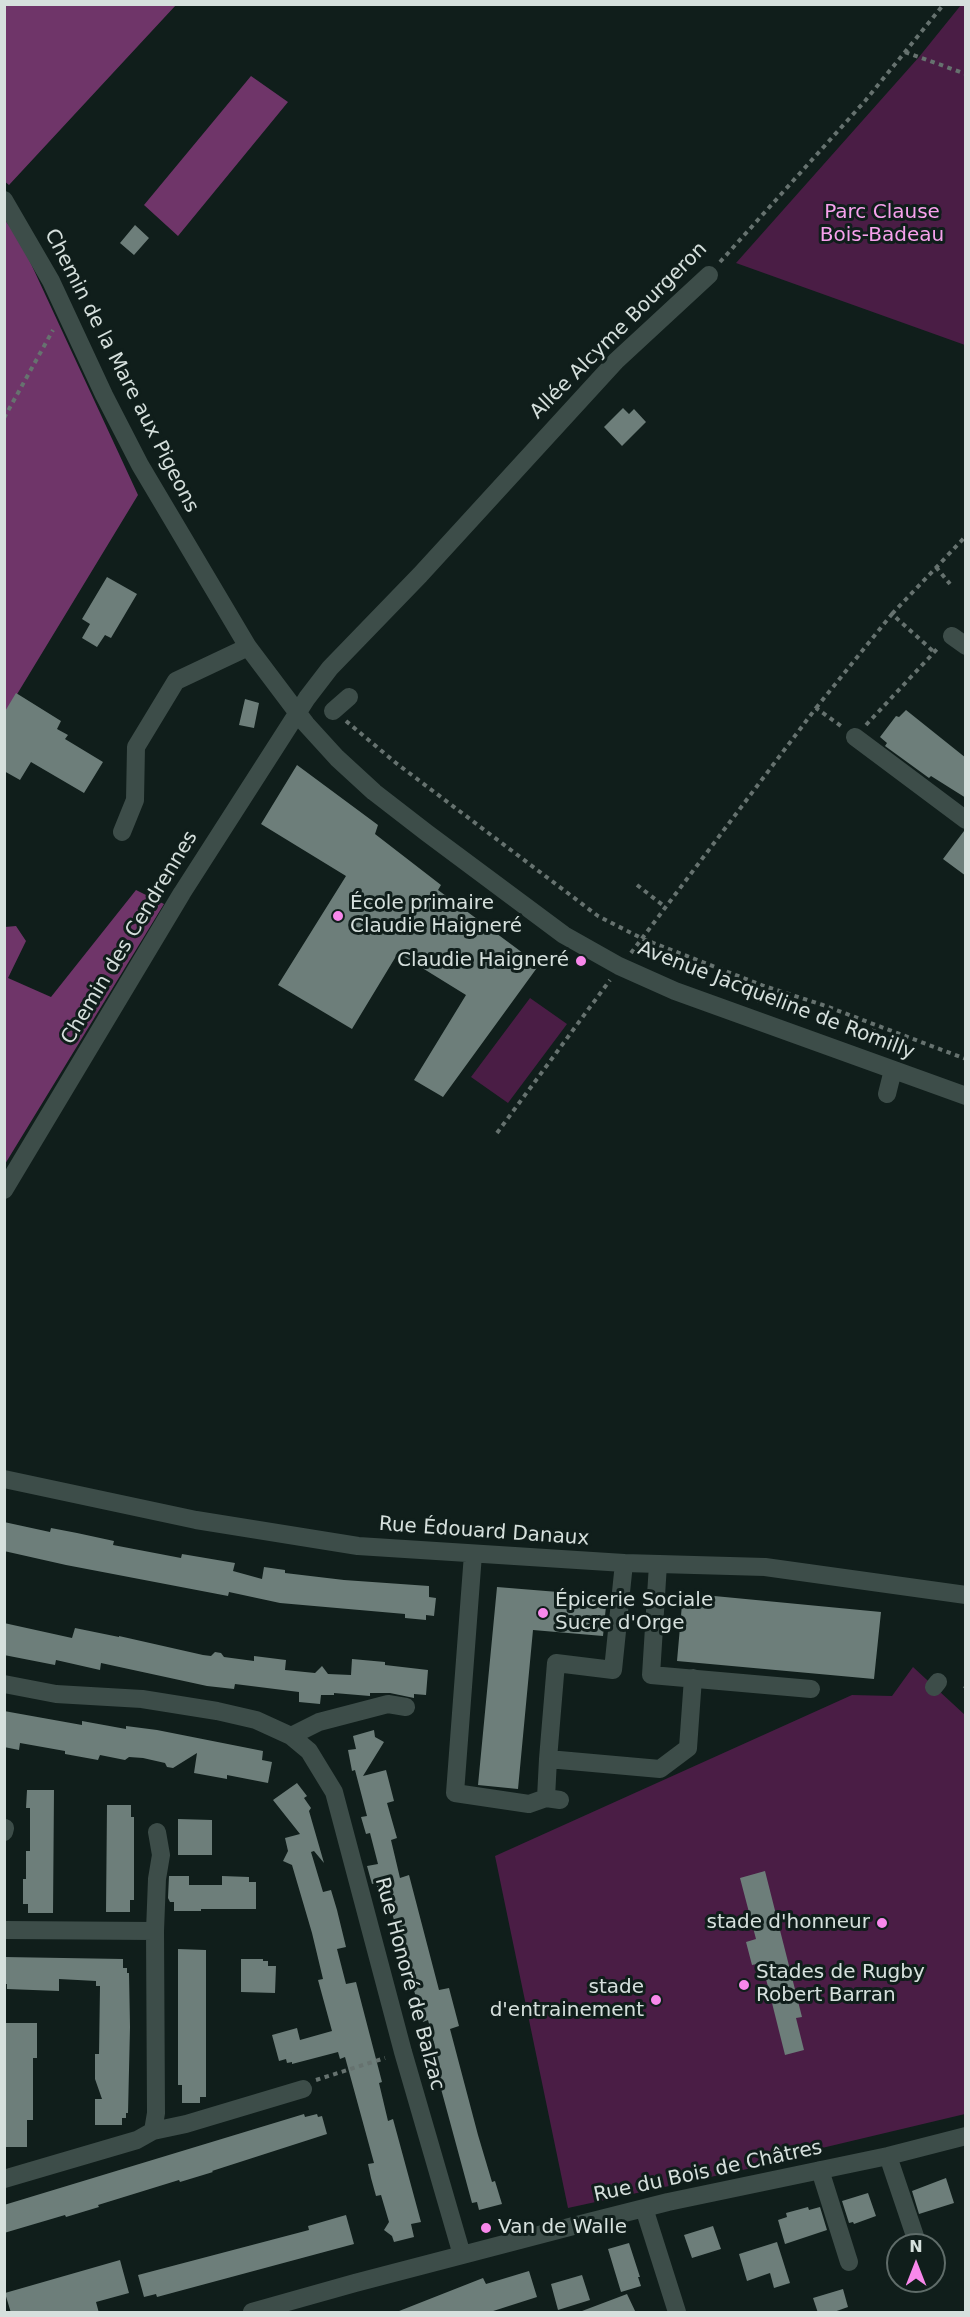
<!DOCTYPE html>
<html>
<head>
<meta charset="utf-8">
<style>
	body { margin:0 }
	#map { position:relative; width:970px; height:2317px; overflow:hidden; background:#101e1b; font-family:"DejaVu Sans",sans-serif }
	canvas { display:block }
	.frame { position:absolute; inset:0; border:6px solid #d6e0dd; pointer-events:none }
	.north { position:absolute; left:886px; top:2233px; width:60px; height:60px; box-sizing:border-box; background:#101e1b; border:2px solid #5f6c69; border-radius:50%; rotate:0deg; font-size:16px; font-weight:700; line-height:24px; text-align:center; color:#d6e0dd }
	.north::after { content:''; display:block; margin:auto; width:21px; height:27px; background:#f888eb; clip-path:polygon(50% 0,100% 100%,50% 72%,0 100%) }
</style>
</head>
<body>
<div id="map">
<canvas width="970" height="2317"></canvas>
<div class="frame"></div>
<div class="north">N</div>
</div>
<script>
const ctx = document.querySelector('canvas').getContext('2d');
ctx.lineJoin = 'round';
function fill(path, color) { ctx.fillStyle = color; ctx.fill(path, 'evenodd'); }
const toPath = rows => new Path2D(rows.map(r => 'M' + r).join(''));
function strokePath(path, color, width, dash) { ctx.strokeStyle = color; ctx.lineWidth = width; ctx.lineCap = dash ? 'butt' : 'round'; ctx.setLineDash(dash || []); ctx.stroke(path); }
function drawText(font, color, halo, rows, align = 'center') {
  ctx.font = font + ' "DejaVu Sans",sans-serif'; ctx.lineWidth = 6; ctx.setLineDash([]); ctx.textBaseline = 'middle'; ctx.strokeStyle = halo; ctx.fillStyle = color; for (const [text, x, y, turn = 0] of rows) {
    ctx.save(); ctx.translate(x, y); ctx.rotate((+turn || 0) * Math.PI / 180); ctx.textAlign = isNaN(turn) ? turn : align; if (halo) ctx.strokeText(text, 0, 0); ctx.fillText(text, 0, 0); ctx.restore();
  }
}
fill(toPath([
	[961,5,966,5,965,345,736,263,919,57],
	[530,998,567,1024,508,1103,471,1077],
	[913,1667,965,1715,965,2114,822,2148,816,2154,568,2208,495,1856,852,1695,892,1696]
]), '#4a1d45');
fill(toPath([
	[4,5,176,5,9,185,4,181],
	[251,76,288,102,178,236,144,205],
	[5,220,20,240,138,495,5,714],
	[136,890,164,904,5,1164,5,927,16,926,26,941,8,978,51,997]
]), '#6f3569');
fill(toPath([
	[135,225,149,238,134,255,120,243],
	[623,408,629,414,634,409,646,422,622,446,604,427],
	[107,577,137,594,111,638,105,635,97,647,82,638,90,624,82,619],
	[16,693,61,721,57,729,68,735,65,739,103,762,84,793,31,762,20,780,4,771,4,713],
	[245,699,259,703,254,728,239,725],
	[906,710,966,758,966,798,931,776,929,778,885,746,887,743,880,737,896,716,899,717],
	[297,765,378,825,375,834,441,885,438,890,539,965,443,1097,414,1080,466,995,398,953,352,1029,278,985,346,876,261,824],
	[964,831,966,831,966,876,943,859],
	[4,1522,50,1532,51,1528,77,1533,114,1541,113,1545,181,1558,182,1554,235,1563,233,1571,262,1579,264,1567,285,1570,285,1573,344,1580,429,1586,429,1597,436,1598,434,1616,426,1615,426,1620,405,1618,405,1614,280,1603,229,1592,228,1596,66,1565,4,1551],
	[497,1587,607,1596,603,1636,533,1630,518,1789,478,1785],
	[683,1593,881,1612,874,1679,677,1661],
	[4,1623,72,1638,75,1628,119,1637,119,1636,203,1655,211,1656,215,1652,221,1653,224,1657,254,1661,254,1656,286,1660,285,1670,315,1673,322,1666,328,1674,351,1675,352,1659,385,1662,385,1665,428,1670,426,1695,414,1694,414,1698,390,1693,370,1693,370,1696,334,1693,334,1695,321,1695,320,1704,299,1702,299,1692,235,1684,234,1689,207,1686,101,1663,100,1670,56,1660,55,1665,4,1655],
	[4,1711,82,1725,82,1721,126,1729,126,1726,157,1730,263,1751,262,1760,272,1762,268,1783,227,1775,227,1779,194,1773,197,1753,173,1768,167,1767,165,1763,143,1758,129,1757,125,1760,100,1755,98,1760,65,1754,65,1751,20,1743,19,1750,4,1747],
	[374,1730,375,1737,384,1742,363,1776,386,1770,394,1801,387,1803,397,1838,391,1840,400,1878,409,1875,439,1990,449,1988,459,2026,450,2029,478,2135,492,2182,495,2181,502,2204,479,2210,477,2202,472,2203,431,2052,436,2051,428,2020,423,2022,386,1892,379,1894,376,1883,372,1884,367,1866,378,1864,370,1833,366,1834,361,1817,367,1816,355,1770,352,1771,348,1750,356,1749,353,1736],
	[297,1783,307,1796,304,1798,311,1808,309,1811,324,1863,314,1851,311,1852,323,1892,331,1890,337,1910,346,1947,337,1949,346,1984,356,1982,382,2082,379,2083,388,2121,393,2119,421,2222,411,2224,414,2237,394,2242,392,2236,384,2230,389,2222,381,2195,376,2196,371,2178,368,2164,374,2163,345,2057,340,2059,338,2052,292,2064,292,2062,287,2063,286,2059,279,2061,272,2035,297,2028,300,2040,332,2031,318,1980,323,1979,312,1933,292,1865,283,1861,288,1851,285,1838,300,1834,273,1800],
	[27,1790,54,1790,53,1913,28,1913,28,1904,23,1904,23,1879,26,1879,26,1851,30,1851,30,1808,26,1808],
	[107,1805,131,1805,131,1817,134,1817,134,1900,130,1900,130,1912,106,1912],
	[178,1819,212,1820,212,1855,178,1855],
	[765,1871,802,2017,796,2018,804,2050,785,2055,762,1963,752,1965,746,1942,756,1939,740,1878],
	[169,1876,189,1876,189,1885,222,1885,222,1876,249,1877,249,1882,256,1882,256,1909,201,1909,201,1911,174,1911,174,1902,170,1902,168,1898],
	[178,1949,206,1950,206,2097,200,2097,200,2103,182,2103,182,2085,178,2085],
	[4,1957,123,1959,123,1968,127,1968,127,1973,129,1973,130,2027,128,2113,126,2113,126,2118,122,2118,122,2125,95,2125,95,2099,102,2099,95,2079,95,2054,99,2054,100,1986,96,1986,96,1981,59,1979,59,1991,7,1989,7,1984,4,1984],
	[241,1959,263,1959,263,1961,268,1961,268,1966,276,1966,275,1993,241,1992],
	[4,2023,37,2023,37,2058,33,2058,33,2120,27,2120,27,2147,4,2147],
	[304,2114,305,2117,317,2114,318,2117,322,2116,327,2134,212,2171,213,2172,180,2182,179,2180,98,2205,99,2207,66,2217,65,2215,4,2233,4,2205],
	[946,2178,954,2203,919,2214,912,2191],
	[868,2193,876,2216,854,2224,853,2222,849,2223,842,2201],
	[808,2207,809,2210,820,2207,827,2230,785,2244,778,2220,787,2217,786,2213],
	[346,2215,354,2244,157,2297,156,2294,144,2297,138,2275,309,2230,308,2226],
	[713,2226,721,2249,692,2258,684,2235],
	[777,2242,790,2283,774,2288,770,2273,747,2281,739,2254],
	[629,2243,640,2277,638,2277,641,2286,621,2292,608,2249],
	[120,2260,129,2293,96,2302,99,2313,11,2313,5,2293],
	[529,2271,537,2297,487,2313,394,2313,483,2278,486,2284],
	[582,2275,590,2300,558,2310,551,2284],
	[843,2289,848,2307,831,2313,818,2313,813,2298],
	[627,2294,636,2313,583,2313,582,2311]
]), '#6d7e7a');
strokePath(toPath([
	[905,52,966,74],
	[720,262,865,101,944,4],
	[4,418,53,330],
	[936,567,950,584],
	[892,614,966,536],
	[816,708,892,614,934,652],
	[346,721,396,763,598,916,643,939,764,986,823,1005,966,1059],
	[866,725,939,647],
	[637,885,664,906],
	[631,953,816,708,841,726],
	[757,1002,764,986],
	[870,1042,875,1026],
	[497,1133,610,980],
	[964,1686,966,1687],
	[316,2080,385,2058]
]), '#66726f', 4, [4.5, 4.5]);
strokePath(toPath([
	[4,200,51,281,104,395,140,465,248,647,306,724,337,758,374,792,427,833,564,935,619,966,675,991,966,1096],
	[952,636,966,646],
	[333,711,349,697],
	[855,737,966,820],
	[122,832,135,800,136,747,176,681,248,647],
	[887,1094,893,1070],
	[4,1190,182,893,307,698,330,668,420,575,616,361,709,275],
	[4,1479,196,1520,358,1546,624,1563,765,1567,966,1595],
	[473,1554,455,1793,529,1804,546,1798],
	[624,1563,613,1670,556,1663,548,1759,660,1769,688,1748,693,1678],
	[658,1564,651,1675,811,1689],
	[4,1684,56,1694,142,1699,217,1711,256,1720,291,1736,309,1751,334,1792,403,2052,462,2255],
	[934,1687,938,1682],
	[291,1736,319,1722,388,1704,406,1707],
	[548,1759,546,1798,560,1800],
	[4,1832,5,1828],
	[4,1930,155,1931,156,2113,153,2131],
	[155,1931,157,1879,161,1855,157,1832],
	[888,2156,918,2245],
	[820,2170,849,2262],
	[4,2179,137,2140,153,2131,186,2124,303,2089],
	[644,2208,677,2312],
	[252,2312,355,2283,581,2224,668,2202,888,2156,966,2136]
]), '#3d4d49', 18);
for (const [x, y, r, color] of [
	[338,916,6,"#f888eb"],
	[581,961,6,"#f888eb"],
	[543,1613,6,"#f888eb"],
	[882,1923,6,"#f888eb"],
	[744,1985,6,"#f888eb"],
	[656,2000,6,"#f888eb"],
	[486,2228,6,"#f888eb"]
]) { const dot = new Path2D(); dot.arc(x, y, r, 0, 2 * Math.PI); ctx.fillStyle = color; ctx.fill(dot); strokePath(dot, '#101e1b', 2); }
drawText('20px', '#f7a1ec', '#101e1b', [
	["Parc Clause",882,213],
	["Bois-Badeau",882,236]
]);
drawText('20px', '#d6e0dd', '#101e1b', [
	["Allée Alcyme Bourgeron",619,331,-45],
	["Chemin de la Mare aux Pigeons",121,371,63],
	["Chemin des Cendrennes",130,938,-59],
	["Avenue Jacqueline de Romilly",776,1001,21],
	["Rue Édouard Danaux",484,1532,4],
	["Rue Honoré de Balzac",409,1984,75],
	["Rue du Bois de Châtres",708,2172,-12]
]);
drawText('20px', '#d6e0dd', '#101e1b', [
	["École primaire",350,904],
	["Claudie Haigneré",350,927],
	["Claudie Haigneré",569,961,"right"],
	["Épicerie Sociale",555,1601],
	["Sucre d'Orge",555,1624],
	["stade d'honneur",870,1923,"right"],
	["Stades de Rugby",756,1973],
	["Robert Barran",756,1996],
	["stade",644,1988,"right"],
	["d'entrainement",644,2011,"right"],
	["Van de Walle",498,2228]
], 'left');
</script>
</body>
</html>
